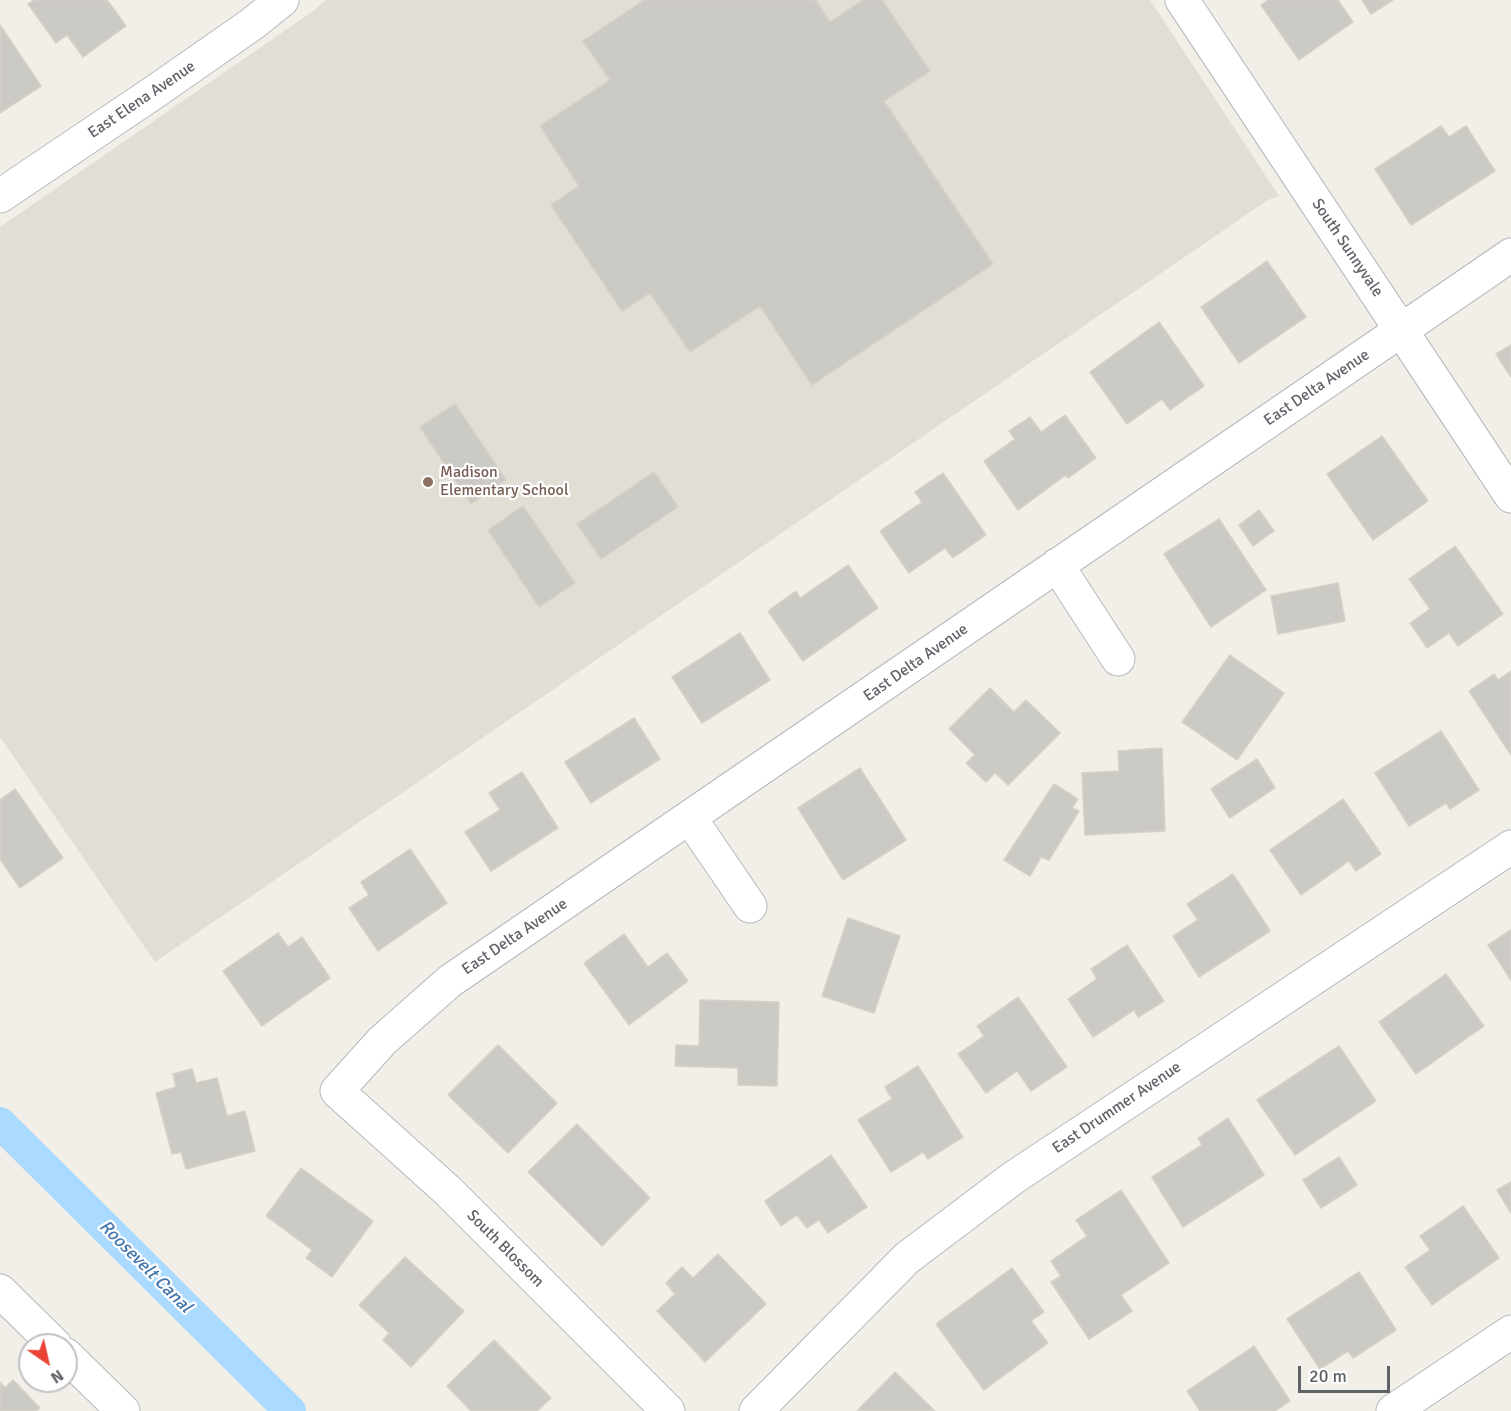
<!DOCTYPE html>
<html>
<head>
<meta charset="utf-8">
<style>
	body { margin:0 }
	#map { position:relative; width:1511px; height:1411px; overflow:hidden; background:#f1efe8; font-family:Signika,sans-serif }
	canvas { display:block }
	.north { position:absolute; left:18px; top:1333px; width:60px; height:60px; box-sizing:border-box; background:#fff; border:2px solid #bfc1c3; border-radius:50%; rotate:146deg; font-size:16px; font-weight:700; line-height:24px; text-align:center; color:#5f6368 }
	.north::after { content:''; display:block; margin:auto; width:21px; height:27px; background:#ea4335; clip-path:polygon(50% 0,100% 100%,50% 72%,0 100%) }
	.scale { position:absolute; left:1298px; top:1366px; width:92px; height:27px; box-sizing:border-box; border:3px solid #5f6368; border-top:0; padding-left:8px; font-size:18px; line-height:21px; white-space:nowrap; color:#5f6368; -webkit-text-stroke:4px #fff; paint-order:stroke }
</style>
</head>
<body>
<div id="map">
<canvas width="1511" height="1411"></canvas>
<div class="north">N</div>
<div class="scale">20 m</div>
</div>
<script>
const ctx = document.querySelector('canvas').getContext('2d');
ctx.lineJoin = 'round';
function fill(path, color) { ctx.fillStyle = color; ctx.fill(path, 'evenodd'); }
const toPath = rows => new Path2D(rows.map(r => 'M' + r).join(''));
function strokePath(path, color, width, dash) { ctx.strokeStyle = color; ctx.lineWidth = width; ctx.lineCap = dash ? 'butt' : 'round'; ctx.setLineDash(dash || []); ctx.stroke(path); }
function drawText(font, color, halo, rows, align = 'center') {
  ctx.font = font + ' Signika,sans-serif'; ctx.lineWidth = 4.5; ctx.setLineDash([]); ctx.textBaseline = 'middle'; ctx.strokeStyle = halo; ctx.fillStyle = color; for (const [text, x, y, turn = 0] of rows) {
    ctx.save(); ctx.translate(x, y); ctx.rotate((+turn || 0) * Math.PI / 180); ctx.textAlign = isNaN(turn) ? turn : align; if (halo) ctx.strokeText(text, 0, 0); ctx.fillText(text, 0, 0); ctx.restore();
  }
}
fill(toPath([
	[326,0,1150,0,1279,196,1268,200,155,962,0,737,0,227,312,12]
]), '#e1ded6');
strokePath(toPath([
	[0,1123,290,1411]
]), '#aadaff', 32);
const building = toPath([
	[34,0,107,0,126,26,83,57,67,35,56,43,28,4,34,0],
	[644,0,816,0,830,22,863,0,882,0,930,71,884,101,993,264,812,385,760,306,690,352,650,293,622,311,551,205,579,186,540,126,610,80,583,41,644,0],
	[1268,0,1338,0,1353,22,1299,60,1261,5,1268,0],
	[1362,0,1393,0,1371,14,1362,0],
	[0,25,41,86,0,113,0,25],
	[1441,126,1449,137,1466,126,1495,171,1411,225,1375,169,1441,126],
	[1267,261,1306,317,1239,363,1201,307,1267,261],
	[1159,322,1204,386,1170,410,1162,399,1127,424,1090,372,1159,322],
	[1511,345,1511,377,1496,354,1511,345],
	[455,404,506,480,471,504,420,427,455,404],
	[1065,415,1096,458,1068,478,1066,475,1018,510,984,461,1015,439,1009,431,1030,417,1041,432,1065,415],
	[1382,436,1428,501,1373,540,1327,474,1382,436],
	[654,472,678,507,601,559,577,524,654,472],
	[943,473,986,535,953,558,945,548,909,573,880,531,922,502,915,492,943,473],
	[523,506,575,583,539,607,488,530,523,506],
	[1259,510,1274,531,1253,546,1239,525,1259,510],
	[1219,519,1266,590,1211,627,1164,554,1219,519],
	[1455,546,1503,614,1458,646,1449,633,1427,648,1410,623,1430,609,1409,579,1455,546],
	[848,565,878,608,803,661,768,611,796,591,800,598,848,565],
	[1338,583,1345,621,1278,634,1271,596,1338,583],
	[740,633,770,680,702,723,672,677,740,633],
	[1230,655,1284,693,1237,760,1182,722,1230,655],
	[1511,671,1511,755,1469,691,1494,674,1498,680,1511,671],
	[990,688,1014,712,1026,700,1060,733,1008,785,995,773,986,782,966,763,975,755,949,729,990,688],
	[634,718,660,759,591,803,565,762,634,718],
	[1441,731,1479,790,1450,809,1446,803,1409,826,1375,773,1441,731],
	[1162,748,1165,831,1085,835,1082,773,1119,771,1118,751,1162,748],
	[1257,759,1275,788,1230,818,1211,789,1257,759],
	[860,768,906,840,843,880,798,808,860,768],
	[522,772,558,828,491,871,465,832,500,810,489,793,522,772],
	[1054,784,1078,799,1072,808,1079,811,1049,860,1041,857,1030,876,1004,860,1054,784],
	[15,789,63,858,20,888,0,859,0,800,15,789],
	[1343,799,1381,854,1356,871,1349,861,1301,895,1270,850,1343,799],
	[410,849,447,903,378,951,349,908,369,895,361,882,410,849],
	[1233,874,1270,931,1199,977,1173,936,1198,920,1187,904,1233,874],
	[848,918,900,936,874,1013,822,996,848,918],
	[1511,930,1511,980,1488,945,1511,930],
	[278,933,288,947,302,937,330,978,262,1026,223,971,278,933],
	[624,934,648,967,667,953,688,981,629,1025,584,963,624,934],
	[1127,945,1164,1001,1138,1017,1134,1010,1093,1037,1068,999,1097,979,1091,969,1127,945],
	[1446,974,1484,1026,1416,1074,1379,1022,1446,974],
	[1018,997,1067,1067,1031,1091,1017,1071,986,1093,958,1054,984,1036,977,1026,1018,997],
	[700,1000,779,1002,777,1086,738,1085,738,1068,675,1066,676,1045,699,1046,700,1000],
	[498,1045,557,1103,508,1153,448,1095,498,1045],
	[1339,1046,1376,1101,1295,1155,1257,1100,1339,1046],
	[918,1066,963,1137,928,1159,923,1152,891,1172,858,1120,892,1099,885,1087,918,1066],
	[192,1069,196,1083,217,1078,227,1116,245,1111,255,1151,186,1169,181,1152,172,1154,156,1093,176,1087,173,1074,192,1069],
	[1228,1118,1264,1175,1183,1227,1152,1177,1202,1145,1198,1138,1228,1118],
	[577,1124,650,1198,602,1246,528,1172,577,1124],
	[831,1155,867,1207,828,1233,819,1220,807,1228,797,1215,781,1226,765,1201,831,1155],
	[1339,1157,1357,1185,1321,1208,1303,1180,1339,1157],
	[301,1168,373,1221,332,1277,306,1258,312,1250,266,1216,301,1168],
	[1511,1182,1511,1213,1497,1190,1511,1182],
	[1121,1190,1169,1263,1121,1295,1132,1311,1089,1339,1051,1282,1061,1276,1051,1261,1087,1236,1076,1220,1121,1190],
	[1463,1206,1499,1258,1432,1305,1405,1267,1430,1250,1420,1236,1463,1206],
	[718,1254,766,1304,705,1362,657,1311,675,1294,666,1283,682,1267,693,1278,718,1254],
	[405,1257,464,1311,411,1367,383,1340,389,1333,359,1305,405,1257],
	[1012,1268,1044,1312,1031,1321,1048,1343,984,1390,936,1324,1012,1268],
	[1359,1272,1396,1330,1353,1358,1348,1351,1320,1369,1287,1319,1359,1272],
	[494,1340,551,1398,537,1411,471,1411,447,1386,494,1340],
	[1254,1346,1290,1401,1275,1411,1200,1411,1187,1391,1254,1346],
	[895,1372,935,1411,857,1411,895,1372],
	[13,1380,40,1408,36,1411,0,1411,0,1382,5,1388,13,1380]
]);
fill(building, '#cccac5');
strokePath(building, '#d6d1c6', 1.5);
const minor = toPath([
	[1182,0,1511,496],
	[0,196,156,91,252,24,282,0],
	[1057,565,1118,659],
	[690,818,750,906],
	[0,1291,55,1345],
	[66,1355,123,1411],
	[668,1411,447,1190,337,1091,382,1041,450,981,1511,255],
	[756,1411,907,1258,1013,1178,1511,847],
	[1393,1411,1511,1332]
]);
strokePath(minor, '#b5b8bc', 35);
strokePath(minor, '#fff', 33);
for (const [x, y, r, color] of [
	[428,482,6,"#8d6e63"]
]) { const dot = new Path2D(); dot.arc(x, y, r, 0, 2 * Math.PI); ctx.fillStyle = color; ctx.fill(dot); strokePath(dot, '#fff', 2); }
drawText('16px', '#5f6368', '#fff', [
	["East Elena Avenue",142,100,-34],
	["South Sunnyvale",1347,248,56],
	["East Delta Avenue",1317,388,-34],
	["East Delta Avenue",916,663,-35],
	["East Delta Avenue",515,937,-34],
	["East Drummer Avenue",1117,1108,-34],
	["South Blossom",505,1249,45]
]);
drawText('16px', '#785e54', '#fff', [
	["Madison",440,473],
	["Elementary School",440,491]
], 'left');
drawText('italic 18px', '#4174aa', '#fff', [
	["Roosevelt Canal",145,1267,45]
]);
</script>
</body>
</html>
